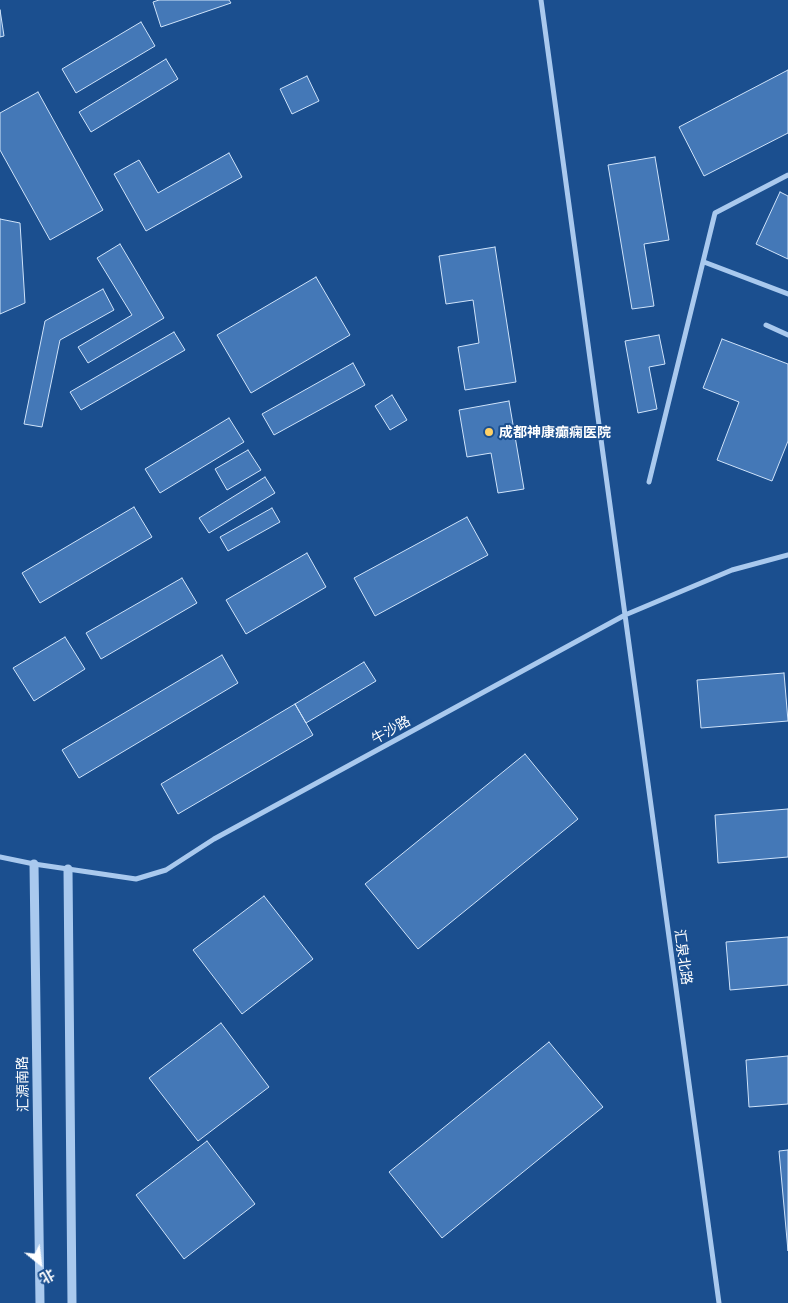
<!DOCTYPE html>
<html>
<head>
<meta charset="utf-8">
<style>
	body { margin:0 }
	#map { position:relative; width:788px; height:1303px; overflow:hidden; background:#1b4f8f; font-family:Lato,"Noto Sans SC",sans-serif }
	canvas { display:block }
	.north { position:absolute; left:15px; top:1238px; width:50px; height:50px; -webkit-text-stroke:4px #1b4f8f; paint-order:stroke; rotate:151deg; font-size:14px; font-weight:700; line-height:20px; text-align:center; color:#fff }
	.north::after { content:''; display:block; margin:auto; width:18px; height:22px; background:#fff; clip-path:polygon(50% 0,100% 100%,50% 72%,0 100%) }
</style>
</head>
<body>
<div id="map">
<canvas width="788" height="1303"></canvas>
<div class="north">北</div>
</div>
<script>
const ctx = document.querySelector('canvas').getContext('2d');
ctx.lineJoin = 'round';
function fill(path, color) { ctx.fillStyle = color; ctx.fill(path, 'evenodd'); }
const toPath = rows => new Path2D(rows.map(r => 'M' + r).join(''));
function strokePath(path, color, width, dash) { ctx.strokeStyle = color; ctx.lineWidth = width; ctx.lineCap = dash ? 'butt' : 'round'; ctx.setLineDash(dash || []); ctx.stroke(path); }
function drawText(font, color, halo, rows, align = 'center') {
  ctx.font = font + ' Lato,"Noto Sans SC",sans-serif'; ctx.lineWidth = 4; ctx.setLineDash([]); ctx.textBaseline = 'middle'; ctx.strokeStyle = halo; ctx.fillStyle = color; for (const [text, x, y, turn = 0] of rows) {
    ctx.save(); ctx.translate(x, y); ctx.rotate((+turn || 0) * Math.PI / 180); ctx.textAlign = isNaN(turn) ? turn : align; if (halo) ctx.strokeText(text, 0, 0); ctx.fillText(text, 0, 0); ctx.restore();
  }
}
const building = toPath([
	[159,0,229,0,231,3,161,27,153,2,159,0],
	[0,10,4,36,0,37,0,10],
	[141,22,155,46,76,93,62,69,141,22],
	[166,59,178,79,91,132,79,112,166,59],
	[788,70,788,133,704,176,679,127,788,70],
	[307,76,319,101,292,114,280,89,307,76],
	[38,92,103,210,50,240,0,150,0,113,38,92],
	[229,153,242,177,146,231,114,174,139,160,158,193,229,153],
	[655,157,669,240,644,244,654,306,632,309,608,165,655,157],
	[780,192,788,196,788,259,756,244,780,192],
	[0,219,20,223,25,303,0,314,0,219],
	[120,244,164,318,88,363,78,347,132,315,97,258,120,244],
	[495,247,516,382,465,390,458,347,479,343,473,300,446,304,439,256,495,247],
	[316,277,350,335,251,393,217,335,316,277],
	[103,289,114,310,60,340,42,427,24,424,45,321,103,289],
	[174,332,185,350,81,410,70,392,174,332],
	[659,335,665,364,649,367,657,409,638,413,625,341,659,335],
	[722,339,788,364,788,441,772,481,717,460,739,402,703,388,722,339],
	[353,363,365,385,274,435,262,414,353,363],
	[392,395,407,420,390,430,375,406,392,395],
	[509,401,524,489,498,493,491,453,467,457,459,410,509,401],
	[229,418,244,442,160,493,145,469,229,418],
	[248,450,261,470,227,490,215,469,248,450],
	[265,477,275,493,209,533,199,518,265,477],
	[134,507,152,537,40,603,22,573,134,507],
	[272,508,280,522,228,551,220,537,272,508],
	[467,517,488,555,375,616,354,578,467,517],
	[307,553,326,587,246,634,226,600,307,553],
	[182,578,197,603,101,659,86,633,182,578],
	[65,637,85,669,34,701,13,668,65,637],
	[222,655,238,683,79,778,62,750,222,655],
	[364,662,376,681,306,723,295,704,364,662],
	[784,673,788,721,701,728,697,680,784,673],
	[295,704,313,735,178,814,161,784,295,704],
	[525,754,578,819,418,949,365,884,525,754],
	[788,809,788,857,718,863,715,815,788,809],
	[264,896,313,959,242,1014,193,950,264,896],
	[788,937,788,985,730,990,726,942,788,937],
	[221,1023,269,1087,198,1141,149,1078,221,1023],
	[549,1042,603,1107,442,1238,389,1172,549,1042],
	[788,1056,788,1104,749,1107,746,1060,788,1056],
	[207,1141,255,1204,184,1259,136,1195,207,1141],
	[788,1150,788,1251,779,1151,788,1150]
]);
fill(building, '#4478b7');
strokePath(building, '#cfe3fa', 1);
strokePath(toPath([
	[541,0,719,1303],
	[704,262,788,294],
	[766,325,788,335],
	[649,482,715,213,788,175],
	[0,857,34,864,136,879,166,870,214,839,625,615,732,570,788,555]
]), '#a9c9ee', 5);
strokePath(toPath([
	[34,864,40,1303],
	[68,869,72,1303]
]), '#a9c9ee', 9);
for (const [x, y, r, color] of [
	[489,432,5,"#ffd166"]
]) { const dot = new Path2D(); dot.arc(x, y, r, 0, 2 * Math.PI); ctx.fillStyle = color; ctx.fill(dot); strokePath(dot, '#1b4f8f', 2); }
drawText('bold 14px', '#fff', '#1b4f8f', [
	["成都神康癫痫医院",499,432]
], 'left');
drawText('14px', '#fff', '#1b4f8f', [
	["牛沙路",391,730,-29],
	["汇泉北路",683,957,82],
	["汇源南路",23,1084,-91]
]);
</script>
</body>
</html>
